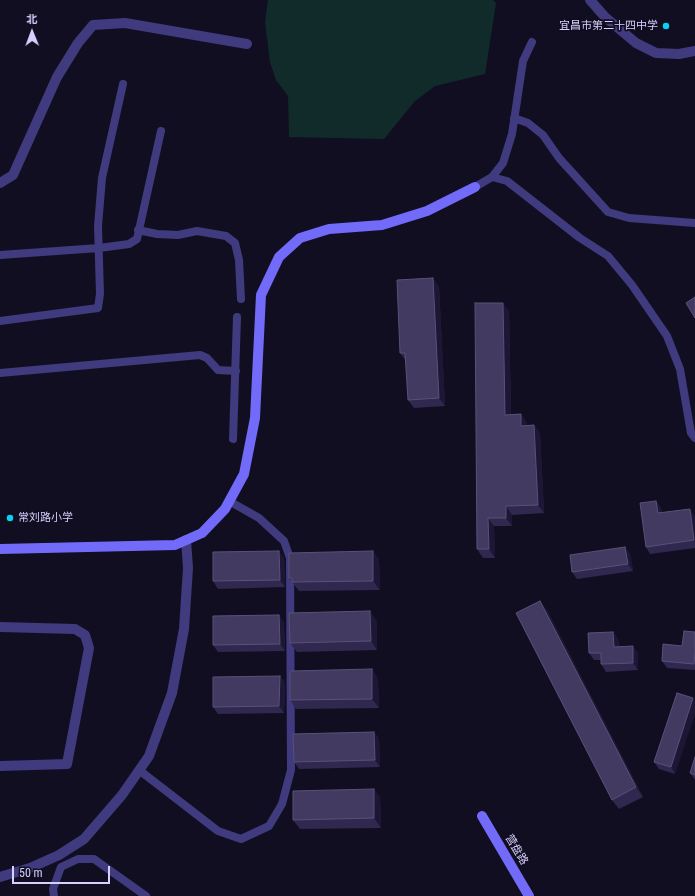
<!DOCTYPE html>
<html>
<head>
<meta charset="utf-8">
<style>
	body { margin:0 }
	#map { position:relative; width:695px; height:896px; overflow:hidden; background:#120e21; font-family:"Roboto Condensed","Noto Sans SC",sans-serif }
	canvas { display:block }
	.north { position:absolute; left:12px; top:12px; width:40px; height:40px; -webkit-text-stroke:3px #120e21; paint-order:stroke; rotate:359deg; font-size:11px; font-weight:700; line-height:16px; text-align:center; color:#d6d0fd }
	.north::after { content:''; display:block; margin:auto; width:14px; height:18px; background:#d6d0fd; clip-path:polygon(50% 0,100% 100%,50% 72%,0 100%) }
	.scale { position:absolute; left:12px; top:866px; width:98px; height:18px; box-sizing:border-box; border:2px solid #d6d0fd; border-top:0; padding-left:5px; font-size:12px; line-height:14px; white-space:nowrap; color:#d6d0fd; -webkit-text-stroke:3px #120e21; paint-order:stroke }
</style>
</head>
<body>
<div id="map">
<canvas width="695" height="896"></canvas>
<div class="north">北</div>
<div class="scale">50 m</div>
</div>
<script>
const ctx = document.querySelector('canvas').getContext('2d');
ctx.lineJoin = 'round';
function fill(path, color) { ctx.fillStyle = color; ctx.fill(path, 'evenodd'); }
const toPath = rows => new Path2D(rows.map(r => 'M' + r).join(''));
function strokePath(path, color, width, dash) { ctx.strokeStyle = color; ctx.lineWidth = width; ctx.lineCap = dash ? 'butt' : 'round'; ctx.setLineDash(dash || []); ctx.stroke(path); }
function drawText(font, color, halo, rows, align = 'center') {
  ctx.font = font + ' "Roboto Condensed","Noto Sans SC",sans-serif'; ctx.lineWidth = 3.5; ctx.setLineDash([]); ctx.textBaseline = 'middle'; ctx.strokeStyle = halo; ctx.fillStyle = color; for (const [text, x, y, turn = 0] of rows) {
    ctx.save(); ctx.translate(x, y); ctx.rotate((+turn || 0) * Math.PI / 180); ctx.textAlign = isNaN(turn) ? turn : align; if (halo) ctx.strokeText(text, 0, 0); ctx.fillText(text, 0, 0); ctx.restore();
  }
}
fill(toPath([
	[268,0,493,0,496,3,485,74,435,86,415,101,384,139,289,137,288,96,276,80,270,62,265,22]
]), '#112b2b');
strokePath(toPath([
	[514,118,528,123,543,135,559,158,608,212,629,218,695,223],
	[492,177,503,163,512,134,523,61,532,42],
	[475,187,492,177,507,181,580,238,608,256,632,285,667,336,680,369,691,433,695,438],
	[138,230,157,234,178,235,197,231,226,236,235,243,239,260,241,299],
	[0,255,99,248,129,244,137,239,161,131],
	[0,321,98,308,100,294,98,226,102,178,123,84],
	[0,373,200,355,207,358,218,370,236,371],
	[233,439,237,317],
	[139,770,218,831,241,839,269,826,282,804,291,770,290,558,284,541,259,518,229,501],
	[54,896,53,889,61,867,78,859,94,859,146,896]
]), '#3f3b7e', 8);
strokePath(toPath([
	[590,0,605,17,636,43,656,53,679,54,695,51],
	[0,183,13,175,57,77,78,43,93,25,125,23,247,44],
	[0,627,75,629,85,635,89,648,67,764,0,766],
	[0,877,30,868,59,855,84,839,122,795,149,756,172,693,184,629,188,568,186,540]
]), '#3f3b7e', 10);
strokePath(toPath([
	[0,549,175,545,202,533,225,509,244,474,255,418,261,295,279,257,300,238,329,229,382,225,427,211,475,187],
	[482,816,529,896]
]), '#726bfa', 10);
fill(toPath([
	[433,278,439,287,445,406,414,408,408,400,406,361,400,353],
	[509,311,511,415,521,414,527,423,527,425,534,425,540,433,544,513,512,515,512,526,494,526,495,558,483,558,477,549],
	[656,501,661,508,662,513,695,516,695,548,650,554,646,547],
	[625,547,630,554,633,571,577,579,572,572],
	[373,551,379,560,380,590,299,591,289,578],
	[284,558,285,587,218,589,213,581],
	[547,610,643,797,619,809,612,800],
	[279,615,284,623,285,651,218,652,213,645],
	[377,621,377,650,297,652,290,643],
	[613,632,618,639,619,646,638,653,638,670,606,672,601,664,601,660,594,660,589,653],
	[695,632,695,670,667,668,662,661,682,646],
	[372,669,378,679,379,708,296,709,290,700],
	[280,676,285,683,284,713,218,714,213,707],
	[677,693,675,774,659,769,654,762],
	[374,732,379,739,380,767,299,769,294,762],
	[695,757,695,780,690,773],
	[374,789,380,798,381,828,300,829,293,820]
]), '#30284e');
fill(toPath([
	[433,278,439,287,445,406,439,398],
	[503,303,509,311,511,424,505,415],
	[521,414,527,423,527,434,521,426],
	[534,425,540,433,544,513,538,505],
	[656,501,661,508,663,520,658,513],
	[506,506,512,515,512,526,506,518],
	[690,509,695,516,695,542,694,540],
	[488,518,494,526,495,558,489,549],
	[625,547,630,554,633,571,628,564],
	[279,551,284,558,285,587,280,580],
	[373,551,379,560,380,590,373,581],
	[540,601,547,610,643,797,636,787],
	[370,611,377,621,377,650,371,641],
	[279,615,284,623,285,651,280,644],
	[613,632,618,639,619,654,614,647],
	[633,646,638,653,638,670,633,663],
	[372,669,378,679,379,708,372,699],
	[280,676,285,683,284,713,279,706],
	[693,698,695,701,695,714,675,774,671,767],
	[374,732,379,739,380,767,375,760],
	[374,789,380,798,381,828,374,818]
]), '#1d1634');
const building = toPath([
	[433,278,439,398,408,400,405,353,400,353,397,280,433,278],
	[695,297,695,318,686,303,695,297],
	[475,303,503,303,505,415,521,414,521,426,534,425,538,505,506,506,506,518,488,518,489,549,477,549,475,303],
	[656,501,658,513,690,509,694,540,646,547,640,503,656,501],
	[625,547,628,564,572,572,570,555,625,547],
	[279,551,280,580,213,581,213,552,279,551],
	[373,551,373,581,292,582,292,578,289,578,289,553,373,551],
	[540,601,636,787,612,800,516,613,540,601],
	[370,611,371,641,290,643,289,613,370,611],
	[279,615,280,644,213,645,213,616,279,615],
	[684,631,695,632,695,652,694,664,662,661,663,644,682,646,684,631],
	[613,632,614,647,633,646,633,663,601,664,601,653,589,653,588,633,613,632],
	[372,669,372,699,290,700,290,674,291,671,372,669],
	[280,676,279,706,213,707,213,677,280,676],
	[677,693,693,698,671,767,654,762,677,693],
	[374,732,375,760,294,762,293,734,374,732],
	[695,757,695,775,690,773,695,757],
	[374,789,374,818,293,820,293,791,374,789]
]);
fill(building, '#423a61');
strokePath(building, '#595179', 1);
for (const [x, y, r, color] of [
	[666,26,4,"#09d2f0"],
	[10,518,4,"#09d2f0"]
]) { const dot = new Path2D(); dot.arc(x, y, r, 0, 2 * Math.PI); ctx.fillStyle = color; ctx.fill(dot); strokePath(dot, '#120e21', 1.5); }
drawText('11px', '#d6d0fd', '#120e21', [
	["宜昌市第二十四中学",658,26],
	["常刘路小学",18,518,"left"]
], 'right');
drawText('11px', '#d6d0fd', '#120e21', [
	["营盘路",516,850,59]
]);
</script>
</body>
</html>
